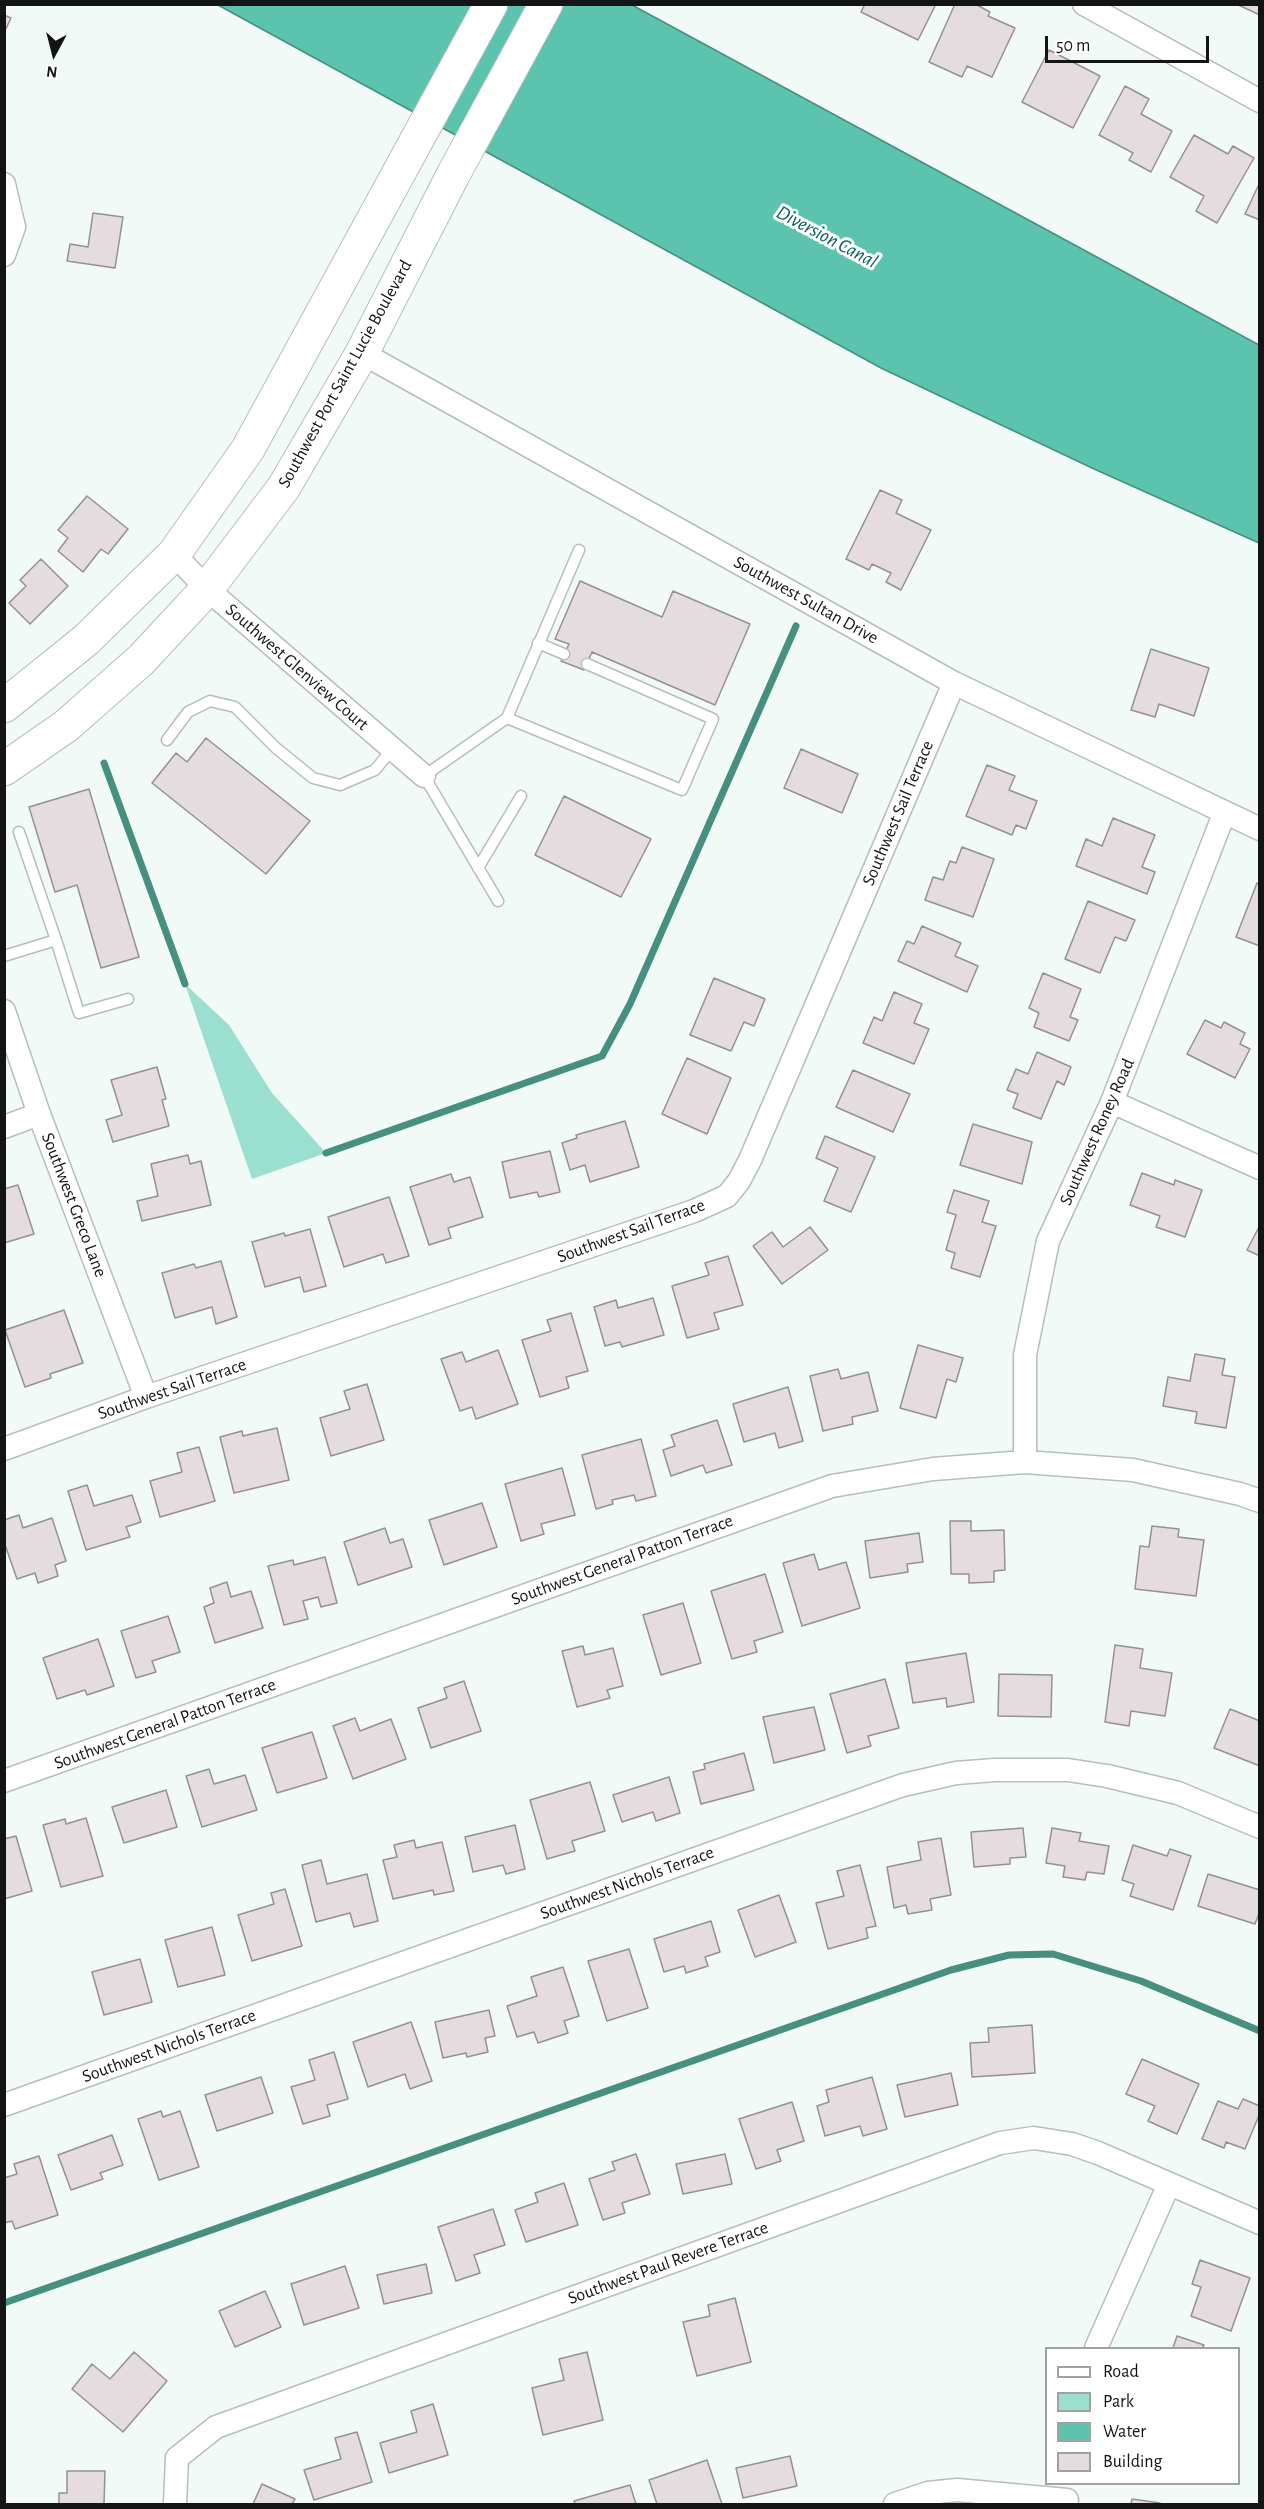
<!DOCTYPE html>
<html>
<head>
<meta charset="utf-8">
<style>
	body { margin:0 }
	#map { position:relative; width:1264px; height:2509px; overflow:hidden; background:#f1faf7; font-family:"Alegreya Sans",sans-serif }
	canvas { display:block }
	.frame { position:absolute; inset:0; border:6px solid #131515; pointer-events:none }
	.legend { position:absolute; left:1045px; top:2347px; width:195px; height:138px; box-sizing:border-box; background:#fff; border:2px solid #a1a1a1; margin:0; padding:8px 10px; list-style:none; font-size:18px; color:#131515 }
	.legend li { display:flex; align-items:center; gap:12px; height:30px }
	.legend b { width:30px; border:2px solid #a1a1a1 }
	.north { position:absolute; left:24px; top:24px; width:60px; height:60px; -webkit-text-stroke:4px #fff; paint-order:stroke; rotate:187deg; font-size:16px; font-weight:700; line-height:24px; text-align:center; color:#131515 }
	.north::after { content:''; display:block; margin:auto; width:21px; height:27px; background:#131515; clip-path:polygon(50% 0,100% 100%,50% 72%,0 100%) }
	.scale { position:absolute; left:1045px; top:36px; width:164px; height:27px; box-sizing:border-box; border:3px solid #131515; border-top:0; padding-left:8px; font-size:18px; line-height:21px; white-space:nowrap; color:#131515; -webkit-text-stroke:4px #fff; paint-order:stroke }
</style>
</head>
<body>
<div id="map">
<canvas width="1264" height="2509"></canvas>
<div class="frame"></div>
<ul class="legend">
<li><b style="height:8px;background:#fff"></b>Road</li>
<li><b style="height:16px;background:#9bdfd0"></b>Park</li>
<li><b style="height:16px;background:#5cc3af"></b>Water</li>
<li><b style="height:16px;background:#e4dcde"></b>Building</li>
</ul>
<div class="north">N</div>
<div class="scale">50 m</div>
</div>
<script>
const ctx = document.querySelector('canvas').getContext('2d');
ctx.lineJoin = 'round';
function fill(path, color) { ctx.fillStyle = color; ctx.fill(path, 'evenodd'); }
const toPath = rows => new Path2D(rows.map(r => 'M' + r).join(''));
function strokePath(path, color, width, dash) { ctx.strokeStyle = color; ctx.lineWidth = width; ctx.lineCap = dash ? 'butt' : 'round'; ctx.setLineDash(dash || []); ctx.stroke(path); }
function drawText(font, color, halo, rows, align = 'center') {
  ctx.font = font + ' "Alegreya Sans",sans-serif'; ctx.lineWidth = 6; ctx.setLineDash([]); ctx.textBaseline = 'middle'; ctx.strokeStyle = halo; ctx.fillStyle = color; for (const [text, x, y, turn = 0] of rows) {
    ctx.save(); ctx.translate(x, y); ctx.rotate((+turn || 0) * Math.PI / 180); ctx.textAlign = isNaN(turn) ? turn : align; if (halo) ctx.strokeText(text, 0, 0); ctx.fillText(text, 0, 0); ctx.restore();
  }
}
fill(toPath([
	[185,984,229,1025,272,1093,326,1153,252,1179]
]), '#9bdfd0');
const water = toPath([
	[218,5,632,5,1259,345,1259,543,1092,468,881,368,218,5]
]);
fill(water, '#5cc3af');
strokePath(water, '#468f81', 1.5);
strokePath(toPath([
	[104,763,185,984],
	[326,1153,602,1056,630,1004,796,626],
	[4,2303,951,1970,1009,1955,1053,1954,1141,1981,1260,2031]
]), '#468f81', 7);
const building = toPath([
	[865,4,936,4,918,40,861,12,865,4],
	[955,4,975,4,990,12,988,16,1015,28,992,77,967,66,962,77,929,62,955,4],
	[1236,4,1260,4,1260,15,1236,4],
	[4,15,11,18,4,33,4,15],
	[1049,50,1100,76,1073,128,1022,102,1049,50],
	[1125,86,1149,99,1141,114,1172,131,1151,172,1129,160,1133,153,1099,135,1125,86],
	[1194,135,1228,154,1233,146,1254,158,1217,223,1196,211,1204,196,1170,177,1194,135],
	[1260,182,1260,220,1245,214,1260,182],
	[93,213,123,217,115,268,67,261,70,244,88,247,93,213],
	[880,490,902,500,896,513,931,530,901,590,886,582,891,573,872,564,869,570,846,559,880,490],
	[87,496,128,529,108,554,101,549,83,572,58,551,68,538,58,530,87,496],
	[41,559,68,586,30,624,9,603,26,586,20,580,41,559],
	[580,581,662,617,673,591,750,624,715,705,592,652,584,670,561,661,569,644,555,639,580,581],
	[1151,649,1209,668,1194,716,1159,704,1155,717,1131,710,1151,649],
	[206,738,310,821,266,874,152,783,176,753,187,762,206,738],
	[801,749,858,774,842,813,784,788,801,749],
	[987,765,1015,776,1009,790,1037,801,1026,829,1016,825,1012,835,966,816,987,765],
	[89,789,139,957,101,968,77,885,55,892,29,807,89,789],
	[564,796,651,839,621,897,535,855,564,796],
	[1113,818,1155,835,1142,867,1155,872,1147,894,1076,866,1086,839,1102,846,1113,818],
	[962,847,994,859,973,917,925,900,933,877,943,880,950,861,956,863,962,847],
	[1257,883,1260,884,1260,946,1236,937,1257,883],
	[1088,901,1135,920,1126,941,1115,937,1100,973,1065,959,1088,901],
	[922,926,961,943,955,956,978,966,967,992,898,961,907,941,914,944,922,926],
	[1043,973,1081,989,1070,1017,1078,1020,1069,1041,1034,1027,1039,1013,1029,1008,1043,973],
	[714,978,765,999,754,1026,744,1022,731,1051,690,1035,714,978],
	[894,992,922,1004,914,1023,929,1029,914,1064,863,1043,874,1017,882,1021,894,992],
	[1205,1020,1221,1028,1224,1022,1245,1033,1240,1044,1250,1049,1235,1078,1187,1054,1205,1020],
	[1037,1052,1071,1067,1064,1085,1057,1081,1041,1119,1013,1108,1018,1094,1007,1090,1016,1069,1028,1074,1037,1052],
	[687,1058,731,1078,707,1134,662,1114,687,1058],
	[157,1067,166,1099,162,1100,169,1126,113,1142,106,1120,122,1115,111,1080,157,1067],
	[853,1070,910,1094,893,1132,836,1107,853,1070],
	[625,1121,639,1167,590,1182,585,1165,570,1170,562,1143,577,1138,576,1135,625,1121],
	[973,1124,1032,1142,1022,1184,960,1165,973,1124],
	[825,1136,875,1157,851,1212,824,1201,838,1168,816,1158,825,1136],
	[550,1151,560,1192,539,1197,537,1192,510,1198,502,1162,550,1151],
	[188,1155,190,1164,201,1161,211,1205,142,1221,137,1201,158,1196,151,1164,188,1155],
	[1142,1173,1174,1185,1175,1180,1202,1190,1185,1237,1156,1227,1160,1216,1130,1205,1142,1173],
	[451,1174,454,1182,470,1177,483,1217,448,1228,451,1238,429,1245,410,1187,451,1174],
	[18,1185,34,1234,4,1243,4,1189,18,1185],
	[954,1190,989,1201,982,1222,996,1226,980,1277,951,1268,955,1253,946,1250,956,1215,947,1212,954,1190],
	[389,1197,409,1256,386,1263,383,1254,344,1267,328,1217,389,1197],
	[1260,1225,1260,1256,1247,1250,1260,1225],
	[810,1227,828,1250,782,1284,753,1246,772,1232,783,1247,810,1227],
	[310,1229,326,1286,304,1292,300,1277,265,1287,252,1242,284,1233,285,1236,310,1229],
	[728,1256,743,1305,714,1313,719,1329,687,1338,672,1286,709,1275,705,1263,728,1256],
	[221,1261,237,1317,216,1324,212,1307,175,1318,162,1273,194,1264,196,1268,221,1261],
	[653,1298,664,1335,622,1347,620,1342,605,1346,594,1307,616,1300,618,1308,653,1298],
	[64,1310,83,1363,50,1374,51,1378,25,1387,5,1330,64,1310],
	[571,1313,588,1371,566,1377,569,1388,540,1397,522,1340,551,1331,547,1320,571,1313],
	[918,1345,963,1358,956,1382,947,1379,936,1418,900,1408,918,1345],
	[498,1350,518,1404,476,1419,472,1407,460,1411,441,1359,462,1352,466,1362,498,1350],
	[1195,1354,1225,1359,1222,1375,1235,1377,1226,1428,1195,1423,1197,1412,1163,1406,1168,1377,1190,1381,1195,1354],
	[838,1369,841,1379,868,1372,878,1411,852,1417,853,1424,823,1431,810,1376,838,1369],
	[367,1384,384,1440,331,1456,320,1418,350,1409,344,1391,367,1384],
	[788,1387,803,1441,779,1448,775,1433,744,1442,733,1404,788,1387],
	[717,1420,732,1465,706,1473,703,1465,671,1476,663,1450,675,1446,671,1435,717,1420],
	[277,1428,289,1480,234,1493,220,1437,242,1431,243,1436,277,1428],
	[641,1439,656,1496,636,1501,634,1495,612,1500,613,1504,596,1509,582,1455,641,1439],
	[199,1447,215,1501,160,1517,150,1481,182,1472,177,1453,199,1447],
	[562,1468,575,1515,541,1524,544,1534,521,1541,505,1484,562,1468],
	[87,1485,94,1506,132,1495,141,1522,126,1527,130,1537,86,1550,68,1491,87,1485],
	[482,1503,497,1547,444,1565,429,1520,482,1503],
	[19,1515,23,1528,52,1518,66,1561,55,1565,58,1576,38,1583,35,1573,17,1579,4,1542,4,1520,19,1515],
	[950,1521,971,1521,971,1531,1004,1530,1005,1570,994,1571,994,1582,969,1583,969,1574,951,1574,950,1521],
	[1152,1526,1179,1529,1178,1537,1204,1540,1196,1596,1135,1589,1140,1546,1149,1547,1152,1526],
	[385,1528,390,1543,403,1539,412,1567,358,1585,344,1542,385,1528],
	[919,1533,923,1562,907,1564,908,1572,870,1578,865,1541,919,1533],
	[814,1554,819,1570,846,1562,860,1608,802,1626,783,1563,814,1554],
	[325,1557,337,1603,321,1607,318,1597,303,1601,308,1619,284,1625,268,1566,293,1560,294,1565,325,1557],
	[765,1574,783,1632,754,1641,757,1652,732,1659,711,1591,765,1574],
	[227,1582,231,1597,251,1591,263,1628,215,1643,204,1607,214,1603,210,1588,227,1582],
	[683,1603,701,1663,661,1675,643,1615,683,1603],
	[168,1616,180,1652,152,1661,156,1672,136,1678,121,1631,168,1616],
	[98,1639,114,1686,87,1695,85,1690,57,1699,43,1658,98,1639],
	[1115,1645,1143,1649,1140,1668,1172,1673,1165,1716,1131,1711,1129,1726,1105,1722,1115,1645],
	[583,1646,585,1655,613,1648,623,1686,607,1690,610,1698,577,1707,562,1651,583,1646],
	[966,1653,974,1702,947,1707,946,1698,913,1703,906,1663,966,1653],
	[999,1674,1052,1675,1051,1717,998,1716,999,1674],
	[885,1679,899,1728,868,1736,871,1746,847,1753,830,1694,885,1679],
	[464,1681,481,1731,431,1748,418,1708,447,1698,444,1688,464,1681],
	[814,1707,825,1750,774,1763,763,1717,814,1707],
	[1230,1709,1260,1721,1260,1766,1214,1748,1230,1709],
	[355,1718,360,1731,391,1719,406,1759,353,1779,333,1726,355,1718],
	[312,1732,327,1778,277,1793,262,1748,312,1732],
	[744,1753,754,1790,701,1804,693,1772,705,1769,704,1764,744,1753],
	[209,1769,214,1784,245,1775,257,1810,202,1827,186,1776,209,1769],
	[669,1777,680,1813,656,1821,653,1812,622,1822,613,1795,669,1777],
	[590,1782,605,1831,572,1841,575,1851,547,1859,530,1800,590,1782],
	[166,1790,177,1827,124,1843,112,1807,166,1790],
	[86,1818,103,1876,61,1887,43,1825,65,1819,66,1824,86,1818],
	[515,1825,525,1869,506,1874,503,1865,473,1872,465,1837,515,1825],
	[1023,1828,1026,1857,1010,1858,1010,1864,974,1867,971,1832,1023,1828],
	[1052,1828,1081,1833,1079,1841,1109,1846,1104,1874,1087,1872,1085,1880,1063,1877,1065,1866,1046,1863,1052,1828],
	[16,1836,32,1891,4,1899,4,1839,16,1836],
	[941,1838,951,1895,930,1899,932,1910,908,1914,906,1905,894,1908,887,1867,921,1860,918,1842,941,1838],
	[414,1840,416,1848,442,1842,454,1891,434,1895,433,1890,393,1899,383,1860,397,1857,394,1845,414,1840],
	[1133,1845,1167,1856,1170,1849,1191,1856,1173,1910,1130,1896,1134,1884,1122,1880,1133,1845],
	[321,1860,327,1884,367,1874,378,1921,354,1927,350,1913,316,1922,302,1865,321,1860],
	[860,1865,876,1926,866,1928,868,1938,828,1949,816,1903,844,1896,837,1871,860,1865],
	[1208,1874,1260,1890,1260,1911,1255,1924,1198,1906,1208,1874],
	[285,1889,302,1946,252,1961,238,1915,274,1904,271,1893,285,1889],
	[779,1895,796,1942,755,1957,738,1910,779,1895],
	[711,1921,720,1952,705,1957,708,1966,686,1973,684,1966,664,1972,654,1939,711,1921],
	[212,1927,225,1975,178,1987,165,1940,212,1927],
	[629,1949,648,2008,607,2021,588,1961,629,1949],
	[140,1959,152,2002,104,2015,92,1972,140,1959],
	[563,1967,579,2016,564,2021,568,2033,538,2043,534,2032,517,2037,507,2006,537,1996,531,1977,563,1967],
	[489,2010,495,2036,485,2038,488,2052,467,2057,466,2053,443,2058,435,2022,489,2010],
	[411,2022,432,2081,410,2089,405,2074,368,2087,353,2042,411,2022],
	[1032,2025,1035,2073,972,2077,970,2043,989,2042,988,2028,1032,2025],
	[334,2052,348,2099,327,2105,330,2116,303,2124,291,2087,315,2080,309,2060,334,2052],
	[1142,2059,1199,2084,1177,2134,1148,2121,1155,2106,1126,2094,1142,2059],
	[951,2073,958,2105,905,2117,897,2085,951,2073],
	[261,2077,273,2113,217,2131,205,2095,261,2077],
	[872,2077,887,2129,863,2136,860,2126,825,2136,817,2106,829,2102,826,2090,872,2077],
	[1243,2099,1260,2106,1260,2113,1245,2149,1226,2142,1224,2148,1202,2139,1218,2101,1238,2109,1243,2099],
	[792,2102,804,2141,777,2150,781,2161,756,2169,739,2119,792,2102],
	[161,2111,163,2117,180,2111,199,2167,159,2180,138,2119,161,2111],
	[112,2135,123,2165,100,2173,103,2179,71,2190,58,2155,112,2135],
	[636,2154,650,2194,622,2203,625,2213,603,2220,589,2179,615,2170,612,2162,636,2154],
	[725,2154,732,2184,683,2194,676,2164,725,2154],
	[39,2156,58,2215,15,2229,12,2221,4,2223,4,2178,17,2174,14,2164,39,2156],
	[564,2183,578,2225,526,2242,515,2210,538,2202,535,2193,564,2183],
	[493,2209,505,2245,474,2255,480,2273,456,2281,438,2227,493,2209],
	[1200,2260,1250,2278,1231,2331,1191,2316,1201,2287,1192,2284,1200,2260],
	[426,2264,432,2293,384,2304,377,2275,426,2264],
	[345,2266,359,2308,304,2325,291,2284,345,2266],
	[265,2291,281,2327,235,2347,219,2311,265,2291],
	[735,2298,751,2362,697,2376,683,2322,710,2316,708,2305,735,2298],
	[1177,2336,1204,2345,1202,2348,1173,2348,1177,2336],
	[134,2352,167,2381,123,2432,72,2389,92,2364,110,2379,134,2352],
	[587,2352,603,2420,543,2435,532,2388,564,2380,559,2359,587,2352],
	[433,2404,448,2455,389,2473,380,2443,417,2432,411,2411,433,2404],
	[357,2432,372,2482,314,2500,304,2470,341,2459,335,2438,357,2432],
	[790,2456,797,2486,743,2498,736,2468,790,2456],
	[707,2460,722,2504,657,2504,649,2480,707,2460],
	[67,2471,105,2471,104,2504,59,2504,59,2493,67,2493,67,2471],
	[262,2484,295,2499,292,2504,253,2504,262,2484],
	[630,2485,636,2504,575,2504,574,2501,630,2485],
	[1132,2499,1160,2503,1160,2504,1131,2504,1132,2499]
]);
fill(building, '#e4dcde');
strokePath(building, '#979092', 1.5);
const lane = toPath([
	[538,643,564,654],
	[507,718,682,790,713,719,587,664],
	[167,740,188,712,210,701,235,707,276,748,313,778,340,785,375,770,393,748],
	[19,832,56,940],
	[478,868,521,796],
	[498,901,424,776,507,718,579,550],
	[4,956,56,940,79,1013,128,999]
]);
const street = toPath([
	[1084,4,1260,101],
	[4,184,14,227,4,255],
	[362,353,954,683,1260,829],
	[174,554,207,589,424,776],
	[4,1011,39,1114,146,1397],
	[1112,1102,1260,1168],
	[4,1127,39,1114],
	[4,1449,146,1397,694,1211,727,1196,739,1181,750,1160,954,683],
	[1025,1462,1025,1355,1048,1241,1112,1102,1224,814],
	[4,1781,832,1486,933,1469,1025,1462,1133,1470,1240,1494,1260,1501],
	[4,2105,903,1785,956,1773,995,1770,1068,1770,1107,1776,1178,1793,1260,1827],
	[1096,2348,1169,2184],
	[175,2504,177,2458,216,2427,1000,2143,1034,2138,1072,2144,1098,2153,1260,2223],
	[895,2504,928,2493,957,2490,1067,2500]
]);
const primary = toPath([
	[4,706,86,640,174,554,248,449,491,4],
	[4,769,66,726,141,660,207,589,284,487,362,353,453,175,546,4]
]);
strokePath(lane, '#b6bebc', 13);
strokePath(street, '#b6bebc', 25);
strokePath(primary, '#b6bebc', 35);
strokePath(lane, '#fff', 10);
strokePath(street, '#fff', 22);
strokePath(primary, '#fff', 33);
drawText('18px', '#131515', '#fff', [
	["Southwest Port Saint Lucie Boulevard",345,374,-61],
	["Southwest Sultan Drive",806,600,29],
	["Southwest Glenview Court",297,667,41],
	["Southwest Sail Terrace",898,813,-67],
	["Southwest Roney Road",1097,1132,-66],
	["Southwest Greco Lane",74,1205,69],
	["Southwest Sail Terrace",631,1231,-20],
	["Southwest Sail Terrace",172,1389,-19],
	["Southwest General Patton Terrace",622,1560,-20],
	["Southwest General Patton Terrace",165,1724,-20],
	["Southwest Nichols Terrace",627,1883,-20],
	["Southwest Nichols Terrace",169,2046,-20],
	["Southwest Paul Revere Terrace",668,2263,-20]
]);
drawText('italic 20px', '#076154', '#fff', [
	["Diversion Canal",827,237,28]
]);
</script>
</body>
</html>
